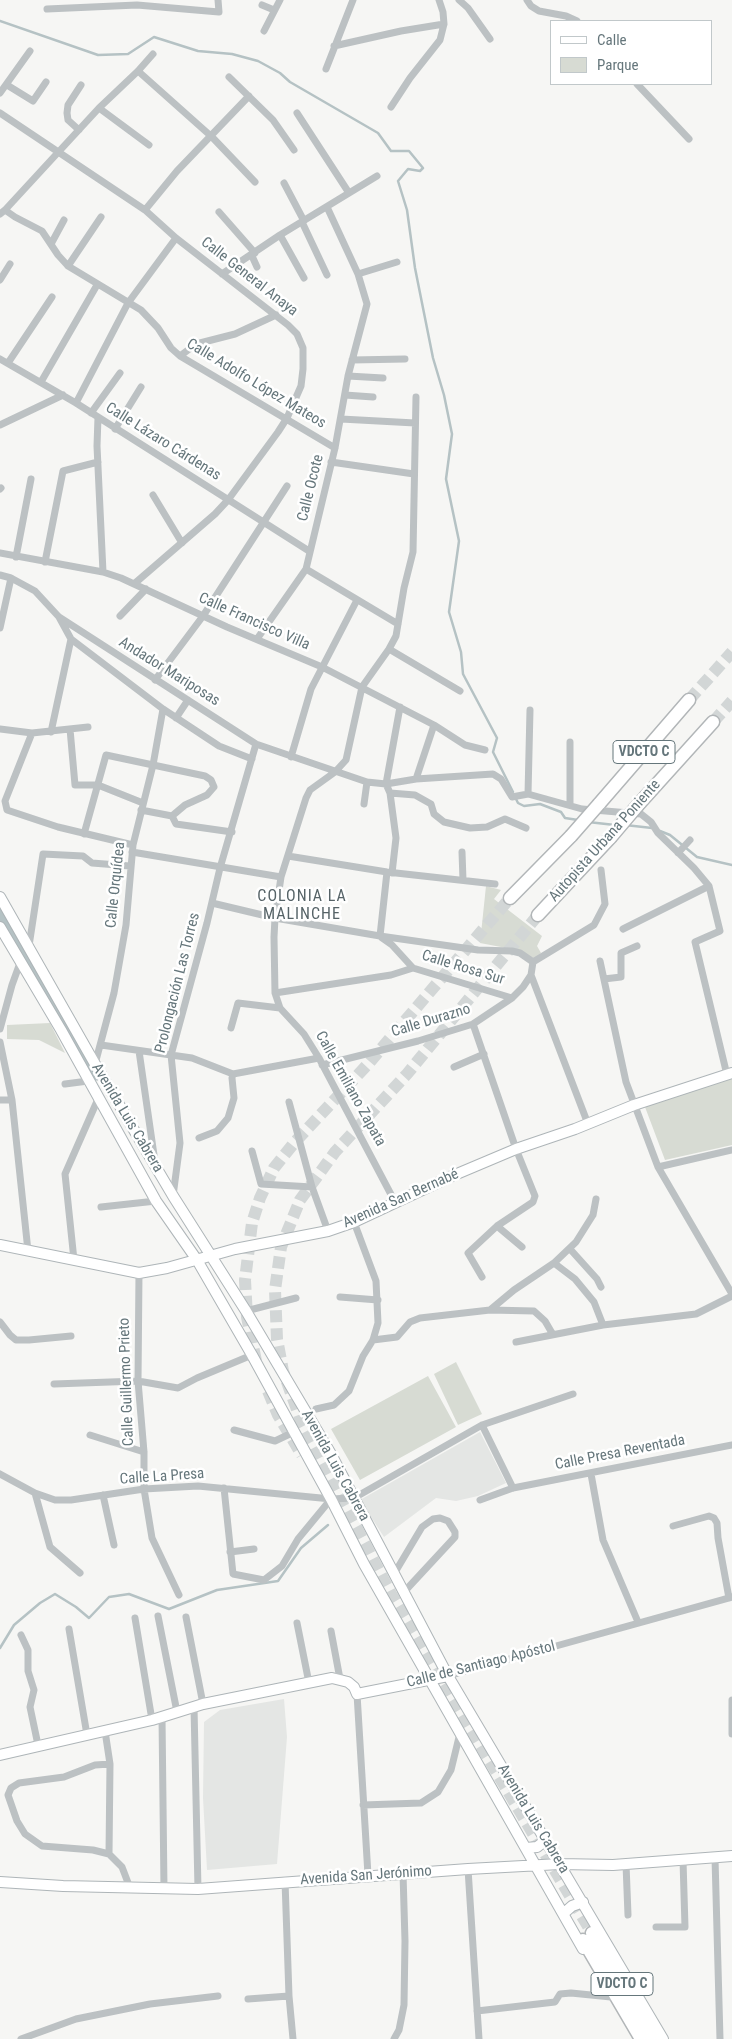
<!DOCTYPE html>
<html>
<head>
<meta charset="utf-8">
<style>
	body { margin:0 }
	#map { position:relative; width:732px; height:2039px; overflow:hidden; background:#f6f6f4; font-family:"Roboto Condensed",sans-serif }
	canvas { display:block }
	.legend { position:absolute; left:550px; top:20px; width:162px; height:65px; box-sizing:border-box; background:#fff; border:1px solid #c1c8ca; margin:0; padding:6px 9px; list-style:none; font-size:15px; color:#65767b }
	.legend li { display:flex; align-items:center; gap:10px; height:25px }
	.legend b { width:25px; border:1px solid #c1c8ca }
</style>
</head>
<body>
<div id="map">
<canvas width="732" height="2039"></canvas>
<ul class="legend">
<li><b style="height:6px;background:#fff"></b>Calle</li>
<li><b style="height:14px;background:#d7dbd3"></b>Parque</li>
</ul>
</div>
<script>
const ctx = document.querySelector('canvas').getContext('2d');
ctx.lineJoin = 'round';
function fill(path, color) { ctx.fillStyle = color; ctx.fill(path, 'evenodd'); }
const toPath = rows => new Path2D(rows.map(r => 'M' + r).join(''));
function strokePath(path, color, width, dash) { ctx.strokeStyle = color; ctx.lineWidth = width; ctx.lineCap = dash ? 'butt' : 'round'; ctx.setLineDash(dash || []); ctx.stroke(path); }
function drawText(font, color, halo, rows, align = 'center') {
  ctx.font = font + ' "Roboto Condensed",sans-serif'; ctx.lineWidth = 5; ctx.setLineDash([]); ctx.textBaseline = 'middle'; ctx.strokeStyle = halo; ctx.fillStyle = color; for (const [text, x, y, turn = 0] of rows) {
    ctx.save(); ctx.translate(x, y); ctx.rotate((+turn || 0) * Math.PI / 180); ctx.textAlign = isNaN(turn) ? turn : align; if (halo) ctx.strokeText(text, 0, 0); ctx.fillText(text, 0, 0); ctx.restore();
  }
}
fill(toPath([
	[480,1432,506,1483,478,1496,456,1501,436,1498,384,1537,360,1500],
	[284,1699,287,1737,277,1864,207,1870,203,1798,204,1722,220,1710]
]), '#e4e6e4');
fill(toPath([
	[486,886,501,890,494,899,542,936,537,946,541,953,534,959,522,951,480,943],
	[50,1023,65,1053,39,1040,7,1039,7,1025],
	[732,1077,732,1145,665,1160,645,1107],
	[456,1362,482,1414,458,1425,434,1374],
	[428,1376,456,1427,360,1480,331,1429]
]), '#d7dbd3');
strokePath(toPath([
	[0,21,98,55,128,54,154,37,198,51,232,54,258,61,280,73,290,82,378,133,391,151,409,151,423,168,420,171,408,169,398,181,407,210,415,268,433,358,444,395,452,434,446,479,459,541,449,612,461,652,463,674,497,738,493,752,513,792],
	[515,797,518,803,524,806,540,804,561,812,565,818,578,820],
	[588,822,615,825],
	[625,825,652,828],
	[660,831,670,835,697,857,732,865],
	[0,1648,14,1625,40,1603,55,1594,76,1607,89,1618,109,1597,129,1594,169,1609,217,1590,278,1581,301,1548,328,1525]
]), '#b5c2c4', 2.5);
strokePath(toPath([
	[0,912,96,1076]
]), '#b5c2c4', 9);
strokePath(toPath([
	[689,700,732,652],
	[713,722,732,701],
	[538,915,407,1074,335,1152,300,1200,281,1247,275,1290,277,1339,283,1371,303,1426,391,1594,592,1933],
	[256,1361,247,1317,245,1280,252,1223,260,1198,274,1168,294,1143,369,1063,510,898],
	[268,1391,278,1415,302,1455]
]), '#d2d6d6', 12, [12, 6]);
const secondary = toPath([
	[0,897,95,1064,173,1196,246,1311,331,1454,448,1676,663,2039],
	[0,927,61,1030,156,1201,197,1260,252,1355,331,1499,364,1564,583,1949],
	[0,1245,139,1273,167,1268,235,1249,328,1231,354,1222,452,1176,516,1149,575,1129,634,1105,732,1073],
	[0,1755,152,1720,203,1704,332,1678,348,1682,354,1687,357,1694,448,1676],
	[526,1848,537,1847,546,1840],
	[0,1882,63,1886,198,1889,468,1869,560,1864,613,1865,732,1856],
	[563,1914,572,1906,583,1902]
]);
const highway = toPath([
	[599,804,689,700],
	[638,805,713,722],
	[510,898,571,836],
	[538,915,610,838],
	[592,1933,654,2039],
	[583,1940,641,2039]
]);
strokePath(secondary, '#aeb5b8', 12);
strokePath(highway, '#b2b6b8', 15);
strokePath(toPath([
	[459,0,468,8,490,39],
	[527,0,531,6,539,11,566,16,577,21],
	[262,5,274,10],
	[47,9,137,5,219,12,218,0],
	[264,31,280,0],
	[334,46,401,31,444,24],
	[326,69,353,0],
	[138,71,212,137,255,182],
	[229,77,273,120,294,150],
	[637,84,689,139],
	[7,85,33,101,46,82],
	[0,93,30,51],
	[391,107,410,78,440,40,444,24,443,12,439,0],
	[99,108,149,145],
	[0,113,145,210,176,238,288,325,297,334,303,348,303,369,301,386,287,418,278,432,228,500,215,514,134,584],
	[297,113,349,193],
	[79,130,68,120,67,113,68,105,81,85],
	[284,183,304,221],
	[5,210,15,217,42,231,58,255,68,266,141,310,158,328,171,348,180,356,335,448],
	[145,210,177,171,249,96],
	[219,212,255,253],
	[0,214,5,210,99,108,138,71,153,54],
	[302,222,327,275],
	[280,235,304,278],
	[51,244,64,220],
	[252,256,257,267],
	[68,266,101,217],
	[222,274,280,235,377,176],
	[358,274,397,262],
	[0,280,10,264],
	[180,356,196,344,235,334,276,315],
	[0,359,76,403,309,551],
	[352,360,405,359],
	[8,363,52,297],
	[348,376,383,378],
	[41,382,97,285],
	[345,395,373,397],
	[76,403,128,303,176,238],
	[91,413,120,373],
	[98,417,97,446,103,572],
	[341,419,415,423],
	[0,425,63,395],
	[115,429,141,387],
	[331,462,414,474],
	[0,489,1,488],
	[153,495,182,543],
	[0,553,103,572,121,578,227,627,322,667,434,725,465,745,485,750],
	[16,557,31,479],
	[45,562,63,471,98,462],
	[306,569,398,624],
	[0,575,11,578,35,591,59,617,256,744,367,782,386,784,416,779,493,774,501,779,512,797,528,794,582,809,641,814,651,822,658,833,694,868,709,886,720,931,695,942,727,1075],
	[120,616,146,589],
	[0,628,11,578],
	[71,639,163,709,219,746,252,759],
	[257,639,306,569,335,448,348,376,367,304,358,274,327,207],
	[389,649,460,691],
	[155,680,203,616,287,486],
	[176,718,188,700],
	[0,729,32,733,88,727],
	[70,729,75,785,98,785,143,803],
	[51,732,71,639,59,617],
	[32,733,5,801,7,810,58,827,133,845],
	[570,742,570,805],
	[291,757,311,689,357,600],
	[416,779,434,725],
	[390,793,415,795,431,804,434,814,444,822,470,828,487,827,505,819,526,828],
	[528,794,530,710],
	[364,804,367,782],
	[172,816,176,824,232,832],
	[84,834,106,755,205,776,211,780,214,787,207,795,185,805,172,816,141,810],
	[132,852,281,877],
	[462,852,463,880],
	[678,853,690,840],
	[288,856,387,872,495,884],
	[392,873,396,838,390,793,386,784,400,707],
	[212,903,275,918,380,936,478,950,512,951,520,953,533,962],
	[623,929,709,886],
	[380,936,387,872],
	[382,938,392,945,413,968,512,998],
	[29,946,43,854,83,856,92,863,130,866],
	[600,961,626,1082,658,1167,732,1294],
	[533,962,531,975,588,1124],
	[533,962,594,925,605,904,601,870],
	[604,979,621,977,621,953,637,946],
	[275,993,391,975,413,968],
	[473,1024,516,1149,535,1196,533,1202,497,1226,468,1253,482,1277],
	[231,1028,238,1003,280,1008],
	[0,1029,12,985,20,963],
	[0,1042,12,1100,28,1251],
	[101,1045,192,1058,233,1074,319,1058],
	[139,1051,155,1162],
	[95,1064,114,993,126,925,133,845,153,765,163,709],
	[322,1065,418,1041,473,1024,512,998,523,987,531,975],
	[454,1067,484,1054],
	[65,1084,88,1081],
	[0,1100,12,1100],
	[289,1102,312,1187,328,1231],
	[199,1138,217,1131,228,1118,234,1098,232,1078,233,1074],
	[252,1151,261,1184,312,1187],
	[658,1167,732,1150],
	[173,1196,180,1143,171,1055,207,923,220,868,256,744],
	[395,1202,319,1058,304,1034,280,1008,275,993,274,937,275,918,281,877,306,798,310,790,335,772,346,760,362,687,389,649,396,636,404,588,413,552,416,397],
	[101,1207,156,1201],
	[497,1226,522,1247],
	[570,1249,597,1279,601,1287],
	[74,1260,65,1174,98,1099],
	[554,1263,575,1279,594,1302,603,1325],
	[139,1273,138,1381,144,1452,144,1489,152,1538,179,1595],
	[340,1297,378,1300],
	[490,1310,534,1311,545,1321,552,1333],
	[246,1311,296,1298],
	[0,1322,10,1335,16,1340,29,1340,71,1336],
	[373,1340,397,1337,410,1322,420,1318,490,1310,514,1290,554,1263,576,1242,593,1215,596,1199],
	[516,1342,603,1325,696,1314,732,1296],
	[54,1384,138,1381,178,1388,197,1378,252,1355],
	[316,1409,334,1405,349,1391,363,1356,373,1340,378,1323,376,1281,354,1222],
	[482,1425,513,1488],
	[234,1430,275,1441,294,1432],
	[90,1435,144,1452],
	[0,1474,35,1493,55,1500,71,1500,144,1489,198,1486,331,1499,354,1498,482,1425,573,1394],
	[591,1474,603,1540,638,1622],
	[224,1488,233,1574,264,1580,282,1566,298,1539,331,1499],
	[35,1493,50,1547,80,1573],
	[103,1495,114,1545],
	[480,1500,513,1488,732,1445],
	[673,1526,709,1516,714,1518,717,1523,718,1538,729,1598],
	[230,1552,254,1549],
	[394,1574,422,1527,433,1519,440,1518,448,1521,455,1532,455,1537,404,1592],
	[158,1616,177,1712],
	[186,1617,203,1704],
	[135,1618,152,1720],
	[297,1623,309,1683],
	[69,1629,87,1735],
	[331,1631,340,1679],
	[21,1635,28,1650,28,1671,34,1690,30,1707,38,1745],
	[448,1676,732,1597],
	[357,1694,368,1875],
	[732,1700,732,1734],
	[194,1707,198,1889],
	[162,1717,164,1889],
	[105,1731,110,1764,109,1854],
	[110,1764,95,1765,64,1777,19,1783,11,1788,8,1795,17,1821,25,1834,42,1846,93,1850,109,1854,122,1867,130,1888],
	[363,1805,421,1803,438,1792,451,1770,460,1733],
	[715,1858,720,2039],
	[626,1864,628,1915],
	[468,1869,479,2039],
	[285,1881,289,1996,293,2039],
	[656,1927,685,1927,683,1860],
	[248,1999,289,1996],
	[477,2011,555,2002,560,1994,571,1993,611,1997],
	[21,2039,76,2019,150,2004,218,1996],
	[394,2039,399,2030,404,2005,405,1941,403,1873]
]), '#bcc1c3', 7);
strokePath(secondary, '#fff', 10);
strokePath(highway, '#fff', 12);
const highwayBridge = toPath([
	[571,836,599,804],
	[610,838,638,805]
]);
strokePath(highwayBridge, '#b2b6b8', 15, []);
strokePath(highwayBridge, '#fff', 12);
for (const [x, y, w] of [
	[644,752,62],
	[622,1984,62]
]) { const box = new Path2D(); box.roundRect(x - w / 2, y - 11.5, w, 23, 4); ctx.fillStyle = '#fff'; ctx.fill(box); strokePath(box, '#65767b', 1); }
drawText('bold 14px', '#65767b', null, [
	["VDCTO C",644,752],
	["VDCTO C",622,1984]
]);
drawText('15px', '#65767b', '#fff', [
	["Calle General Anaya",249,277,38],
	["Calle Adolfo López Mateos",256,384,31],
	["Calle Lázaro Cárdenas",163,442,32],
	["Calle Ocote",311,488,-76],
	["Calle Francisco Villa",254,622,24],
	["Andador Mariposas",169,672,32],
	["Autopista Urbana Poniente",605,841,-48],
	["Calle Orquídea",116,885,-84],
	["Calle Rosa Sur",463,968,17],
	["Prolongación Las Torres",178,983,-76],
	["Calle Durazno",431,1021,-17],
	["Calle Emiliano Zapata",350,1089,61],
	["Avenida Luis Cabrera",127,1118,59],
	["Avenida San Bernabé",401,1199,-24],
	["Calle Guillermo Prieto",127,1382,-92],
	["Calle Presa Reventada",620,1453,-11],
	["Avenida Luis Cabrera",335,1466,61],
	["Calle La Presa",162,1477,-4],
	["Calle de Santiago Apóstol",481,1665,-14],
	["Avenida Luis Cabrera",533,1819,59],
	["Avenida San Jerónimo",366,1876,-4]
]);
ctx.letterSpacing = '1px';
drawText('16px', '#566367', '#fff', [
	["COLONIA LA",302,897],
	["MALINCHE",302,915]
]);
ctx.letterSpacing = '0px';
</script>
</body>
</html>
